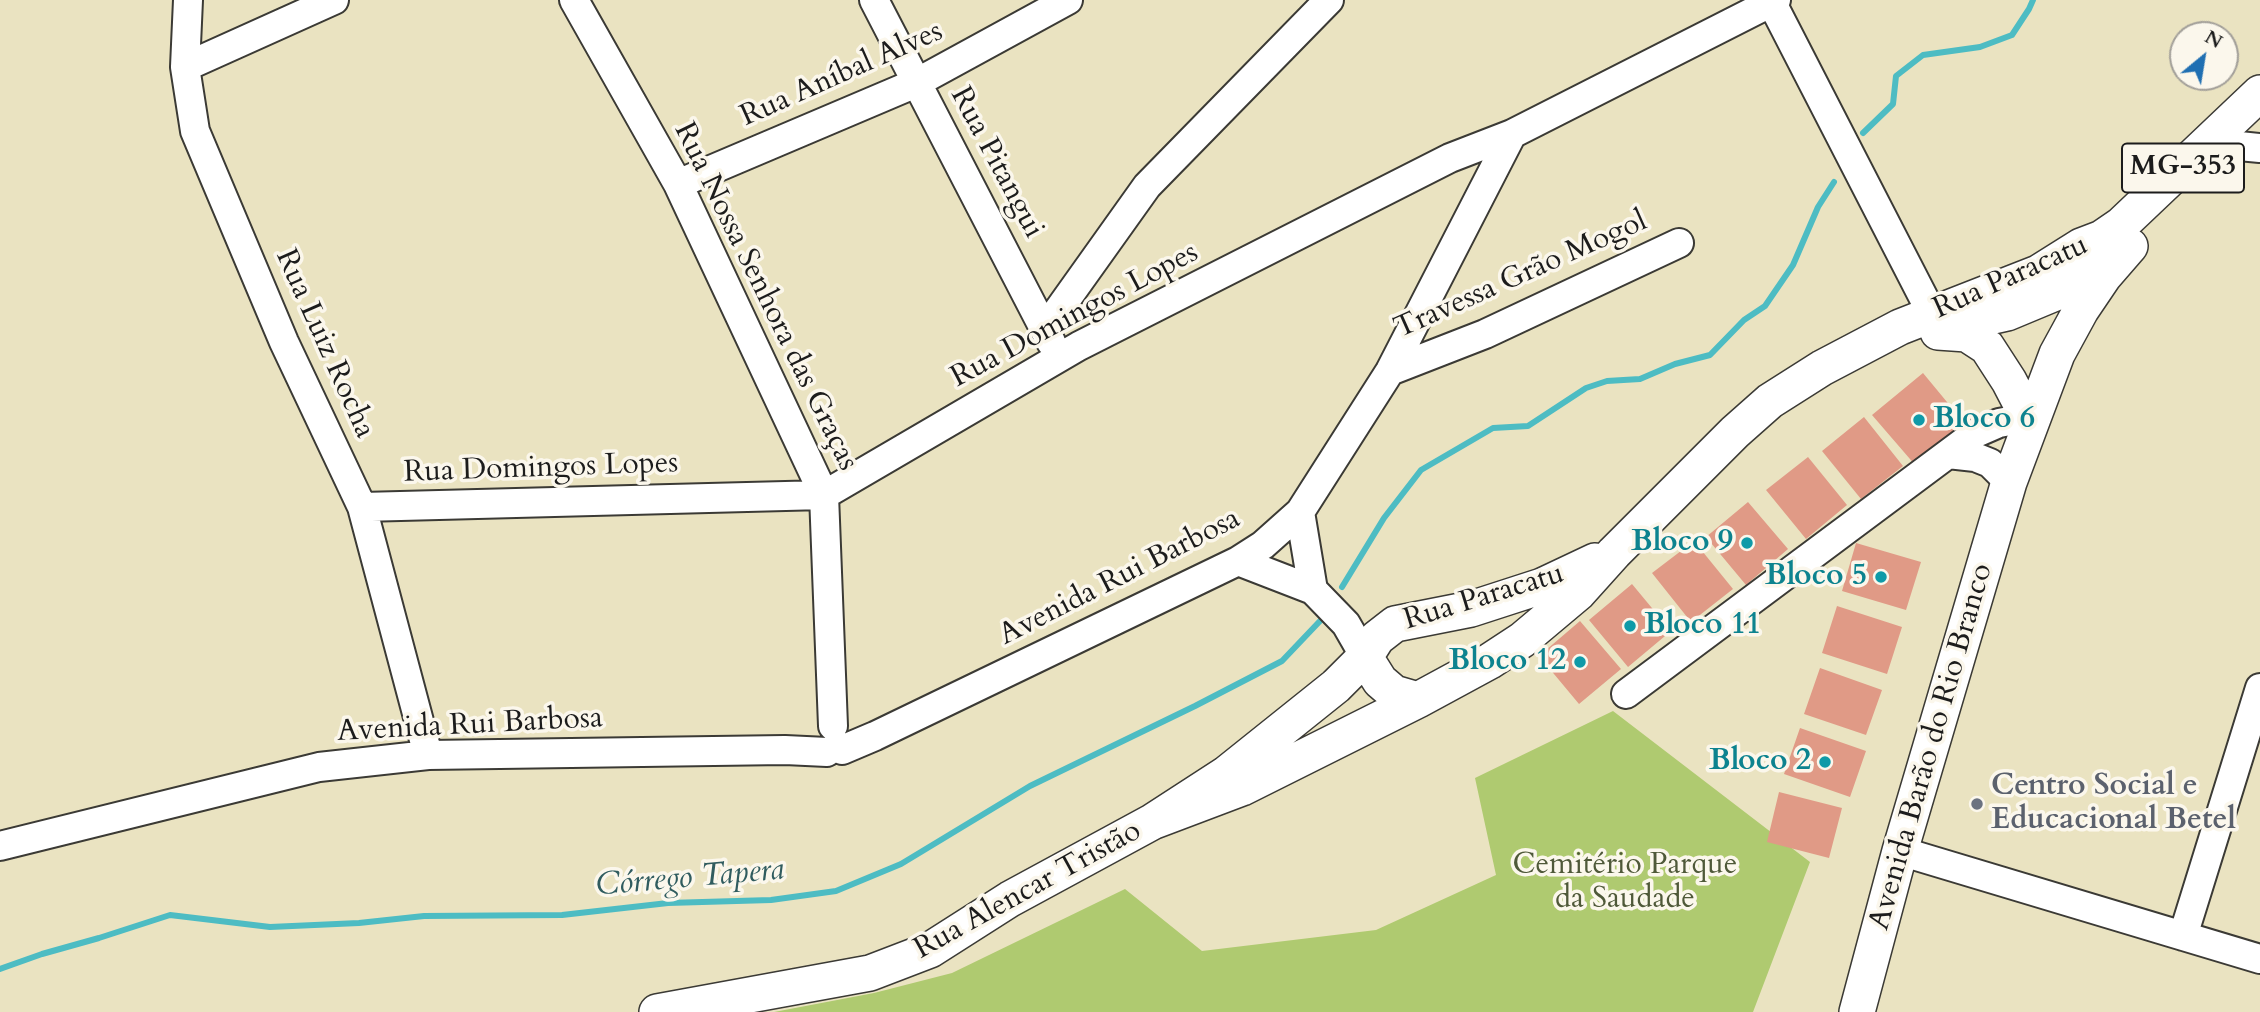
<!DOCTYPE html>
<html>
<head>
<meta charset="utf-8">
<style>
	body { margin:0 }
	#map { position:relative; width:2260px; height:1012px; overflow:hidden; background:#eae3c1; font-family:Cardo,serif }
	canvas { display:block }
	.north { position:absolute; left:2169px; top:21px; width:70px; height:70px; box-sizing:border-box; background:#fbf7ec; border:2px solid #a29f99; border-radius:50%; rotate:30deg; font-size:19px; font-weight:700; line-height:28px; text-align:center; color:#1c1c1c }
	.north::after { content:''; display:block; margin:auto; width:24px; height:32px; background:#1f6fb2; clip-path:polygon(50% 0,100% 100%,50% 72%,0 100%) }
</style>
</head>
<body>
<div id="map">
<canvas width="2260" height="1012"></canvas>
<div class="north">N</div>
</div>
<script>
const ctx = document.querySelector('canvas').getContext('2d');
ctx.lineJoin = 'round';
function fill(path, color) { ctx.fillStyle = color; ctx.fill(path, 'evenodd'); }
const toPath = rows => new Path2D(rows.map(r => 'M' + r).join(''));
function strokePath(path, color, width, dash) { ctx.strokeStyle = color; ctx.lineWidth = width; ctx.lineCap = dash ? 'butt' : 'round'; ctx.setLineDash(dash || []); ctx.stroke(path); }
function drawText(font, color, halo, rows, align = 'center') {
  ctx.font = font + ' Cardo,serif'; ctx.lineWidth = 7; ctx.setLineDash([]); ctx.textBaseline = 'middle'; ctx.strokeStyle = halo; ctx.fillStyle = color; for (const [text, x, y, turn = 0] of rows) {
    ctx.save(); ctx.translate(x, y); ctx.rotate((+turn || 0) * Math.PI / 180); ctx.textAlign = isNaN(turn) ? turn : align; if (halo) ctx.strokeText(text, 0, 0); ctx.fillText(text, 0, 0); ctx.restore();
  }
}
fill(toPath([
	[1613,711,1810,862,1753,1012,774,1012,874,993,952,973,1125,889,1202,951,1376,930,1496,875,1475,778]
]), '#afca70');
strokePath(toPath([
	[1863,133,1893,104,1896,76,1923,55,1980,47,2012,35,2029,9,2033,0],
	[1342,587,1384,518,1421,470,1493,428,1528,426,1586,388,1607,381,1640,379,1675,364,1710,355,1744,320,1765,306,1793,265,1818,207,1834,182],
	[0,969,42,954,99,938,170,915,270,927,359,923,424,916,562,915,668,903,771,900,836,891,901,864,1030,786,1195,706,1282,661,1320,621]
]), '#4dbcc3', 6);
fill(toPath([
	[1923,373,1966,425,1916,466,1872,415],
	[1864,417,1903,466,1861,499,1822,451],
	[1808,457,1847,505,1806,539,1766,490],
	[1748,502,1788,549,1746,585,1706,537],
	[1694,541,1733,589,1691,622,1652,573],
	[1856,543,1921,562,1906,610,1842,591],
	[1632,584,1671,631,1628,667,1589,620],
	[1837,606,1902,627,1887,674,1822,653],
	[1580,621,1621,669,1579,704,1539,656],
	[1820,668,1882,690,1866,735,1804,714],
	[1800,728,1866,751,1850,797,1784,774],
	[1779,792,1842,808,1829,858,1767,842]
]), '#e09a86');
const minor = toPath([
	[188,0,185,67,195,131,284,342,362,507,428,755],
	[574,0,678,184,824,495,833,726],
	[874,0,1051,342],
	[1772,3,1932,314],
	[185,67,334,0],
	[2239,146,2260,148],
	[678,184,916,83,1068,0],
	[1045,329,1147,186,1329,0],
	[1390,371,1485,334,1679,243],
	[1948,454,1975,457,1990,463,2009,482],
	[362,507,824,495,1079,346,1450,158,1512,134,1776,0],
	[1300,512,1313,590],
	[1238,561,1313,590,1346,624,1365,657],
	[1626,694,1976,433,1999,423,2020,419],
	[842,750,875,736,1238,561,1263,545,1300,512,1390,371,1512,134],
	[0,846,319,767,428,755,785,750,827,752],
	[1900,851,2260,959],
	[2183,936,2260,688]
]);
const major = toPath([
	[1954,325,2007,313,2055,293,2108,261],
	[1938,332,1967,334,1987,347,2009,381,2022,406],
	[1365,657,1380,681,1394,693,1418,700],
	[1152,822,1242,788,1418,700,1490,661,1522,640,1578,593,1614,553,1735,432,1770,401,1822,368,1900,327,2038,273,2081,246,2102,238,2121,225,2260,93],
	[657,1012,870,973,930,950,1010,899,1152,822,1226,774,1336,686,1365,657,1377,638,1395,624,1471,609,1542,586,1595,561],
	[1857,1012,1900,851,2009,482,2057,354,2081,310,2104,276,2130,246]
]);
strokePath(minor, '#3b3a35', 32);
strokePath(major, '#3b3a35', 38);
strokePath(minor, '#fff', 28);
strokePath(major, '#fff', 35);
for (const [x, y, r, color] of [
	[1919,420,7,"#0f9aa8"],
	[1747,543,7,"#0f9aa8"],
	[1881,577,7,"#0f9aa8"],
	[1630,626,7,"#0f9aa8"],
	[1580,662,7,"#0f9aa8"],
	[1825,762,7,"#0f9aa8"],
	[1977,804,7,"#6b7280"]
]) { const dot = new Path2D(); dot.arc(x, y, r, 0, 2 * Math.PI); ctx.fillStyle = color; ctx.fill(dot); strokePath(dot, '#fbf7ec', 2.5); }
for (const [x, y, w] of [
	[2183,168,122]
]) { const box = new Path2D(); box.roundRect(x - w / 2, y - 24.5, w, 49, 5); ctx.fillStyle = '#fbf7ec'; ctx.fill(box); strokePath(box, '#1c1c1c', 2); }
drawText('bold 28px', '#1c1c1c', null, [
	["MG-353",2183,168]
]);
drawText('30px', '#1c1c1c', '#fbf7ec', [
	["Rua Aníbal Alves",842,75,-24],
	["Rua Pitangui",996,163,62],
	["Travessa Grão Mogol",1521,276,-24],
	["Rua Paracatu",2011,278,-24],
	["Rua Nossa Senhora das Graças",765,297,64],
	["Rua Domingos Lopes",1075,316,-28],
	["Rua Luiz Rocha",324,344,66],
	["Rua Domingos Lopes",541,469,-2],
	["Avenida Rui Barbosa",1120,578,-27],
	["Rua Paracatu",1484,598,-17],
	["Avenida Rui Barbosa",470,726,-3],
	["Avenida Barão do Rio Branco",1932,747,-74],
	["Rua Alencar Tristão",1028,891,-29]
]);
drawText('bold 30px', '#0d838f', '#fbf7ec', [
	["Bloco 6",1933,420,"left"],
	["Bloco 9",1733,543],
	["Bloco 5",1867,577],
	["Bloco 11",1644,626,"left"],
	["Bloco 12",1566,662],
	["Bloco 2",1811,762]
], 'right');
drawText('bold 30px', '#5b616d', '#fbf7ec', [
	["Centro Social e",1991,787],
	["Educacional Betel",1991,821]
], 'left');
drawText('30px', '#4f5939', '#fbf7ec', [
	["Cemitério Parque",1625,866],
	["da Saudade",1625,900]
]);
drawText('italic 32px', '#305c5f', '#fbf7ec', [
	["Córrego Tapera",690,879,-5]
]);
</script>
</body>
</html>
